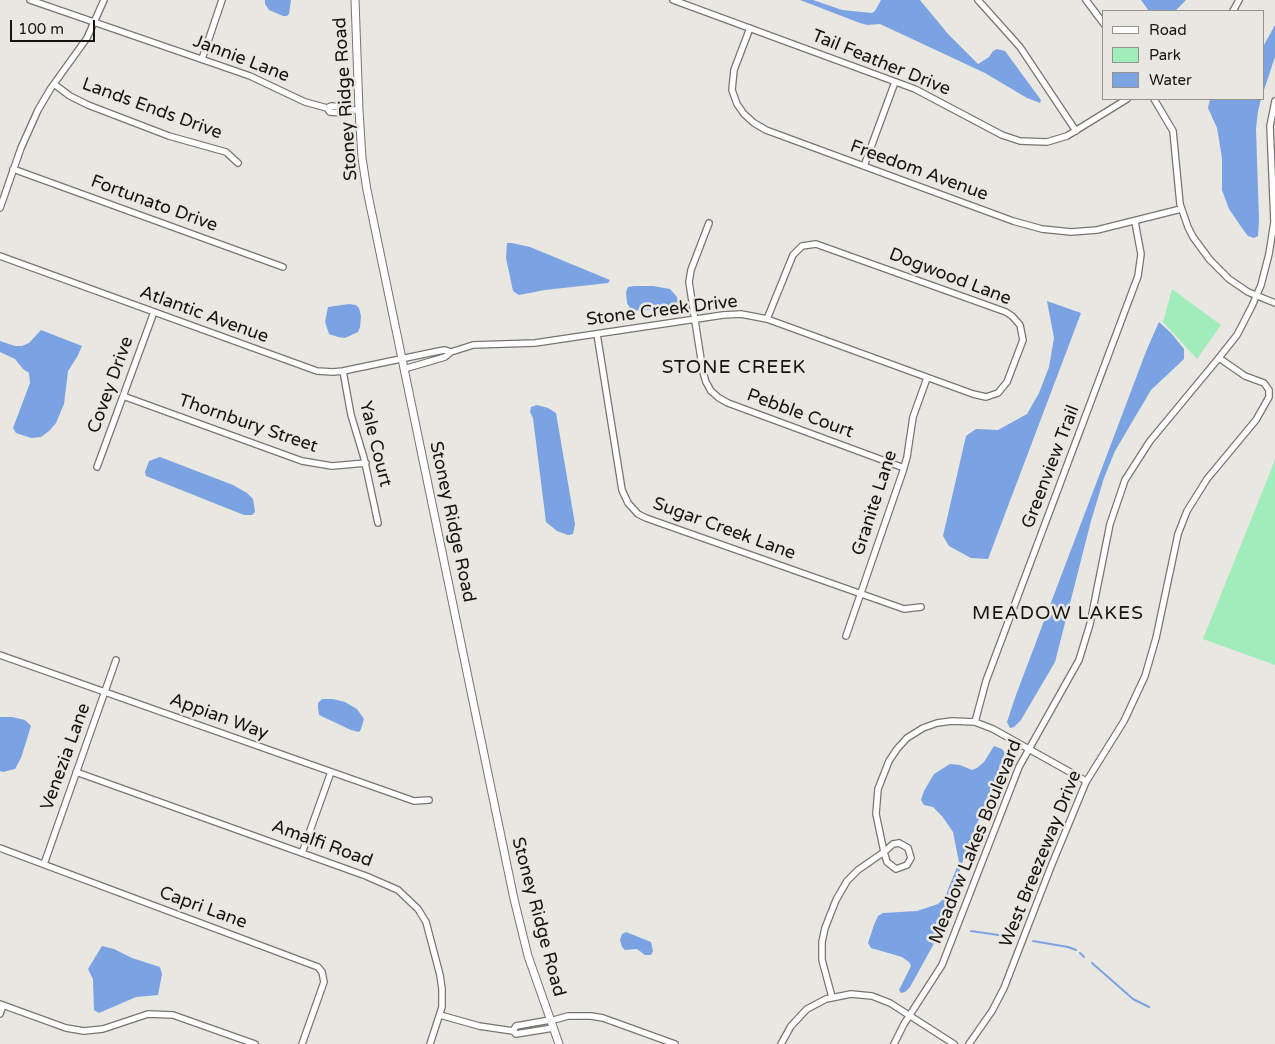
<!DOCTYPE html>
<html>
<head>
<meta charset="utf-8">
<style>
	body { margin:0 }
	#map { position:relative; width:1275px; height:1044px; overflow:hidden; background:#e9e7e1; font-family:"Varela Round",sans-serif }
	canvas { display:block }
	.legend { position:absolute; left:1102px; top:10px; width:162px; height:90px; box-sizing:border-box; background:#e9e7e1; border:1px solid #94938e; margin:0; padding:6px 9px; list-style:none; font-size:15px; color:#151412 }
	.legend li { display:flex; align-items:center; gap:10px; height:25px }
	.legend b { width:25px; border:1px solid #94938e }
	.scale { position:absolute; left:10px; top:20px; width:85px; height:22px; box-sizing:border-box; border:2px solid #151412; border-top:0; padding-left:6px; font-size:15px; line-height:18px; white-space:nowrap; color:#151412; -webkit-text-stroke:4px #e9e7e1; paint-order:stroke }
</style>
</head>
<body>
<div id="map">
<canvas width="1275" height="1044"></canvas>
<ul class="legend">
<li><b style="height:6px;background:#fff"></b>Road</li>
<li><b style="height:14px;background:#a0edbb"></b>Park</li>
<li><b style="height:14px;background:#7ba2e2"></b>Water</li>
</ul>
<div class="scale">100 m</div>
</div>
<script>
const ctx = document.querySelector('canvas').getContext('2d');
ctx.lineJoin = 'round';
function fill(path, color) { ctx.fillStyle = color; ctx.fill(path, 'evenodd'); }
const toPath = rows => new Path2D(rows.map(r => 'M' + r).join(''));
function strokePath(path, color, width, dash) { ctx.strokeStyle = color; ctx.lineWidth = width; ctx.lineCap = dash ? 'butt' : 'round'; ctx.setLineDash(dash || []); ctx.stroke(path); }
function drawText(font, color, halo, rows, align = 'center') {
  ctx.font = font + ' "Varela Round",sans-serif'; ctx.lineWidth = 5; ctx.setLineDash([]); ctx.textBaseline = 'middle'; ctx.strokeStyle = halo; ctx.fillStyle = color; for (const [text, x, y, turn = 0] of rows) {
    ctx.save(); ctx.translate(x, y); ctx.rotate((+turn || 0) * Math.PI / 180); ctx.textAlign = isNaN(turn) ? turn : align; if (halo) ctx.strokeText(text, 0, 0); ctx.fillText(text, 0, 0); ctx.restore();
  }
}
fill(toPath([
	[1172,289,1221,325,1197,359,1163,322],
	[1275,460,1275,665,1203,639]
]), '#a0edbb');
fill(toPath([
	[265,0,291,0,289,14,287,16,283,16,269,10,265,4],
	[800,0,813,0,842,10,872,13,875,11,881,0,920,0,948,34,978,64,989,57,993,51,997,49,1005,51,1041,100,1040,103,1027,98,985,73,880,24,867,25,860,23],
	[1141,0,1186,0,1175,11,1149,11],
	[1275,25,1275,57,1264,90,1264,45],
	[1210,99,1261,99,1258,111,1256,129,1259,220,1258,236,1254,238,1248,236,1242,228,1229,209,1222,190,1222,158,1217,128,1208,108],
	[507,243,512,243,530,247,610,280,608,283,545,290,519,295,513,291,506,258],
	[634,286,653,286,670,289,677,297,679,305,675,307,632,311,627,303,626,292,628,287],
	[1047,301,1081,313,988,559,971,558,949,546,943,536,966,436,976,429,998,430,1027,414,1039,393,1049,367,1054,338],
	[349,304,356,305,359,308,361,316,360,327,358,332,345,338,338,337,329,334,325,322,328,307],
	[1159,322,1171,333,1184,349,1184,359,1151,390,1115,451,1104,478,1091,521,1055,662,1021,720,1014,727,1010,728,1007,722,1016,695,1147,349],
	[41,330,82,346,77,357,68,371,64,404,56,423,49,431,41,437,31,438,16,433,13,428,30,383,29,373,23,369,15,359,0,352,0,341,15,346,22,346,29,343],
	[537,405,548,408,556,413,575,524,573,534,568,535,557,531,546,522,533,418,530,412,531,407],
	[160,457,233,485,247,493,253,499,255,512,252,515,244,515,146,476,145,472,149,461],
	[322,699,333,699,345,702,357,709,364,719,361,729,359,732,351,730,319,715,318,708,318,703],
	[0,717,12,717,25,720,31,726,21,758,15,769,3,772,0,771],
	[994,746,1002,749,1005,753,964,857,942,929,910,987,905,992,901,993,899,990,911,966,909,962,902,957,871,948,868,943,874,925,878,916,883,913,917,911,938,904,945,897,959,862,953,832,942,816,933,807,924,805,921,800,924,791,934,774,950,764,960,765,972,770,977,768,984,762],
	[626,932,651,942,653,951,651,955,645,955,637,949,625,950,622,947,620,940,622,934],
	[102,946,114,949,132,958,160,967,162,974,158,995,136,997,99,1013,94,1010,93,979,88,969]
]), '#7ba2e2');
strokePath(toPath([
	[971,931,1012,937],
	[1033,941,1068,947,1076,950],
	[1080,953,1084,957],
	[1092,963,1133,999,1149,1007]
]), '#7ba2e2', 2);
const minor = toPath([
	[30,0,250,76,305,102,327,108,330,112,343,113,349,110,359,110],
	[673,0,915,89,1002,135,1020,141,1047,142,1067,136,1127,99],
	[978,0,1020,47,1076,131],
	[1086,0,1104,24],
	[1233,11,1239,0],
	[750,28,734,70,732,90,737,104,744,114,754,123,766,130,1013,221,1042,229,1071,232,1097,230,1181,209],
	[202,59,222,0],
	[54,84,70,96,88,105,169,136,226,152,238,163],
	[1154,99,1173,131,1180,204,1188,227,1193,237,1210,260,1229,279,1248,292,1275,303],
	[327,108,331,106,344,107,349,110],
	[864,166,895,82],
	[13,169,283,267],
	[0,208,21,148,38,110,51,88,87,38,104,0],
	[709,223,691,270,689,282,703,372,706,382,711,391,719,398,728,403,904,468],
	[0,256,317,371,333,372,343,371,439,351,445,350,451,352,445,357,404,369],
	[597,334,622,490,628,503,638,514,646,518,904,609,921,607],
	[451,352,473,345,535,343,723,315,741,314,767,319,973,394,986,397,998,393,1007,382,1023,340,1020,325,1012,316,1006,312,816,244,802,246,793,255,767,319],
	[343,371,351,415,364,458,378,523],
	[123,396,302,461,332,466,366,463],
	[97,467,154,312],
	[846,636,903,471,907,457,913,417,927,378],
	[0,655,414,801,429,800],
	[975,722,986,681,1138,276,1141,254,1135,222],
	[76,772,366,876,398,890,418,909,426,922,440,975,442,989,442,1007,430,1044],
	[899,843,908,848,911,858,907,865,896,869,887,862,884,852,893,844,899,843],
	[0,848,318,967,322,972,324,982,302,1044],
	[302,853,331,772],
	[44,864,116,660],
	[832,997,822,960,822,942,825,928,836,900,847,881,858,870,884,852,876,814,878,789,889,761,897,749,907,738,923,728,937,723,952,721,975,722,993,729,1086,781],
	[0,1004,66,1028,84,1031,103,1029,148,1014,173,1015,255,1044],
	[0,1014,3,1005],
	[440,1015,479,1026,513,1031],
	[550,1020,516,1026,513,1031,516,1034,553,1028],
	[550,1021,568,1016,591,1016,603,1018,675,1044],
	[781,1044,791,1026,807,1009,826,999,851,994,872,996,890,1003,954,1044],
	[894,1044,904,1024,942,965,1019,767,1079,660,1090,624,1110,524,1125,480,1150,441,1218,359,1237,335,1252,306,1261,285,1269,254,1274,222,1270,126,1275,101],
	[969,1044,992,1011,1004,988,1050,869,1086,782,1124,721,1145,676,1156,638,1178,534,1187,511,1207,479,1256,420,1269,397,1269,390,1264,383,1245,376,1219,358]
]);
const tertiary = toPath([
	[355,0,359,110,362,158,367,190,514,899,528,956,559,1044]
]);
strokePath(minor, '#777570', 8);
strokePath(tertiary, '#777570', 9);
strokePath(minor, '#fff', 5.5);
strokePath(tertiary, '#fff', 7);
drawText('18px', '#151412', '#e9e7e1', [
	["Jannie Lane",241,59,21],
	["Tail Feather Drive",881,63,22],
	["Stoney Ridge Road",346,99,-94],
	["Lands Ends Drive",152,109,20],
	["Freedom Avenue",919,171,20],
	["Fortunato Drive",154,204,20],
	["Dogwood Lane",950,277,21],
	["Stone Creek Drive",662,311,-7],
	["Atlantic Avenue",204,315,20],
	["Covey Drive",111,385,-70],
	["Pebble Court",800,414,20],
	["Thornbury Street",248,424,19],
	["Yale Court",375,444,76],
	["Greenview Trail",1051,467,-69],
	["Granite Lane",875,503,-72],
	["Stoney Ridge Road",452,522,78],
	["Sugar Creek Lane",724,529,20],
	["Appian Way",219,717,20],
	["Venezia Lane",66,757,-70],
	["Meadow Lakes Boulevard",976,842,-68],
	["Amalfi Road",322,844,20],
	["West Breezeway Drive",1041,859,-68],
	["Capri Lane",203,908,20],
	["Stoney Ridge Road",538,917,75]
]);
ctx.letterSpacing = '1px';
drawText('19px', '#151412', '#e9e7e1', [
	["STONE CREEK",734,368],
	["MEADOW LAKES",1058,614]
]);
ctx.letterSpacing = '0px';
</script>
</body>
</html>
